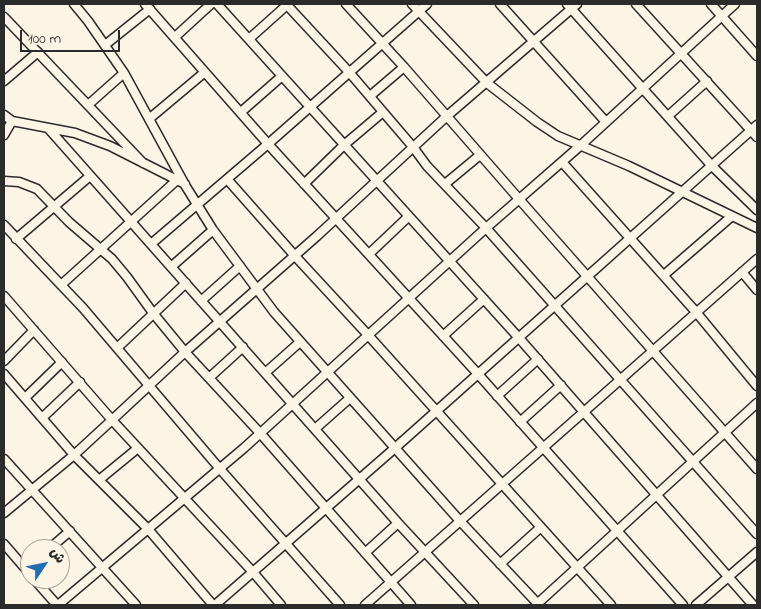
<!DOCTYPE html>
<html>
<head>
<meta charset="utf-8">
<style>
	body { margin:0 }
	#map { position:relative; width:761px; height:609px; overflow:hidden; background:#fcf5e5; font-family:"Indie Flower","Playpen Sans Arabic",sans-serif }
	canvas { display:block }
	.frame { position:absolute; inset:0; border:5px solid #2b2b2b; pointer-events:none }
	.north { position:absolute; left:20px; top:539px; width:50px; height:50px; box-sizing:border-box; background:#fcf5e5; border:1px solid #a8a49b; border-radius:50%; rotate:56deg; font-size:14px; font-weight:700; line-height:20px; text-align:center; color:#2b2b2b }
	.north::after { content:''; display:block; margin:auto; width:18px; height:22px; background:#1f6fb2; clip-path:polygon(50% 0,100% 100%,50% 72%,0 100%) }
	.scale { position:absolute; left:20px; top:30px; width:100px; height:22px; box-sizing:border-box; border:2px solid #2b2b2b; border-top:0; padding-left:6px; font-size:15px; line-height:18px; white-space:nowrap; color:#2b2b2b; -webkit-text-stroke:4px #fcf5e5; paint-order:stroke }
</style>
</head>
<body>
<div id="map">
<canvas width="761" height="609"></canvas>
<div class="frame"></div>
<div class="north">ش</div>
<div class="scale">100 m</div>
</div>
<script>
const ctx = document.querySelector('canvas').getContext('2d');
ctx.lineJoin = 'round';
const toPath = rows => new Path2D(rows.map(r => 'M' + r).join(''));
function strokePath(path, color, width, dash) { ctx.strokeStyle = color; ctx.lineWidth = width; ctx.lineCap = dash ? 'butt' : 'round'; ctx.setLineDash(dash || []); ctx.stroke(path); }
const minor = toPath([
	[74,4,88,21,124,73,185,185,213,230,274,312,460,521,539,605],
	[145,4,268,144,478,374,683,605],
	[217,4,519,338,753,605],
	[286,4,349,72,413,147,427,166,486,228,757,534],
	[346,4,404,67,519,199,757,469],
	[412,4,487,83,537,122,558,136,629,166,757,228],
	[500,4,606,122],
	[567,4,712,166,757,210],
	[636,4,757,137],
	[711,4,757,56],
	[4,17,143,163],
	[175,37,211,4],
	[249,39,287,5],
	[105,45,150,9],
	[4,81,38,52],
	[370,96,404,67],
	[88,105,124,73],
	[241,112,282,76],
	[4,115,12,121,75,133,110,146,185,184],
	[668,116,707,81],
	[149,119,205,72],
	[48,128,398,523,474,605],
	[4,135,12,121],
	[562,162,696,312,757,386],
	[227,179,295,256,368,335,611,605],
	[4,181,19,182,37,189,69,222,112,259,127,277,153,313,185,352,260,433,411,605],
	[304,184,344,145,383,112],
	[445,184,480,155],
	[4,225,83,308,220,469,340,605],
	[16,239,90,176],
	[151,244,268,144,427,4],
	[369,254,408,217],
	[171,267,213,230],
	[742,272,757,290],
	[664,275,732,216],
	[61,285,177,180],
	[4,296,112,420,185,352,317,236,447,116,577,4],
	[201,301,240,266],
	[443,336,484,299],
	[117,348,186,283],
	[4,361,34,330],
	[265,373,300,342],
	[4,374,74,455,148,529,213,605],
	[209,378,243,347],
	[497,396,538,359],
	[25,398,62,362],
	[42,418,80,382],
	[520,422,561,385],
	[315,429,350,398],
	[4,459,136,605],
	[99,480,138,448],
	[4,513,74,455,112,420,252,571,281,605],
	[4,544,30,574],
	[49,549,70,531],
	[365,553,398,523],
	[500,564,541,527],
	[34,579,57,605],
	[58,605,244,448,486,228,580,146,735,4],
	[215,605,395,448,757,125],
	[365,605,757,259],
	[536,605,757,403],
	[696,605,757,552]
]);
strokePath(minor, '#2b2b2b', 11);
strokePath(minor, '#fcf5e5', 8);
</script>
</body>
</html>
